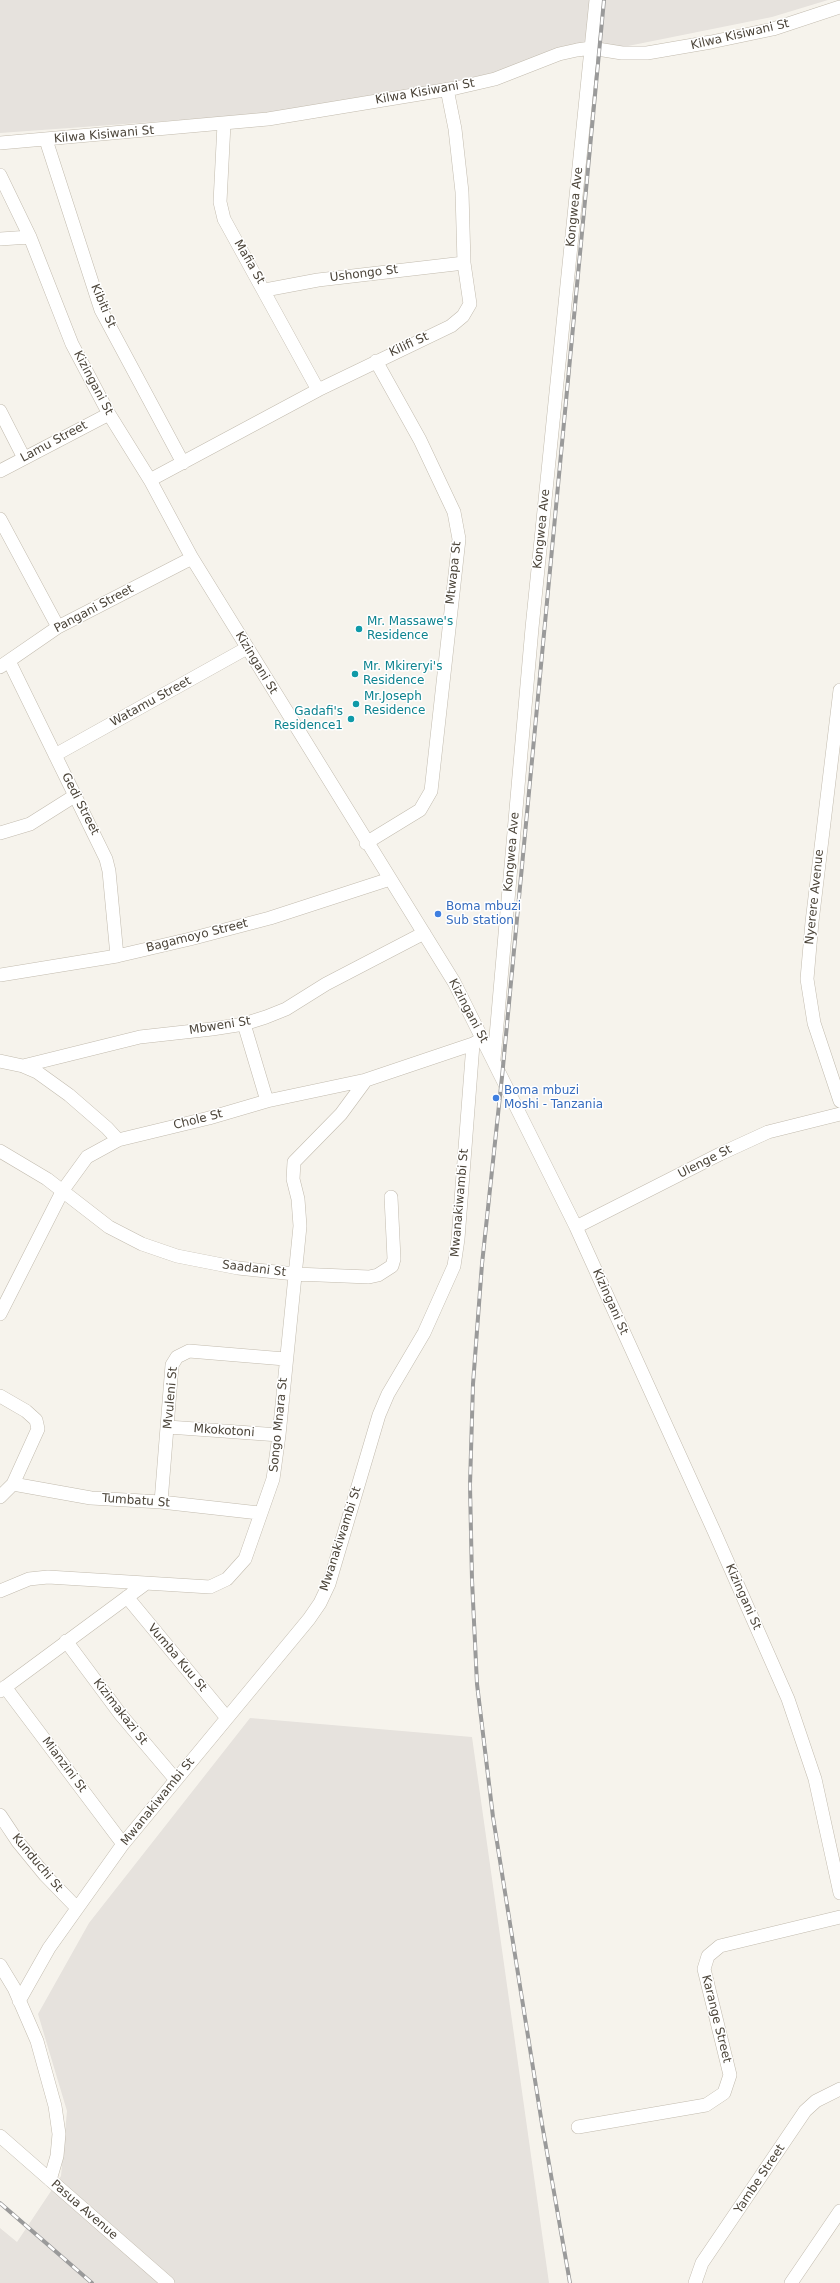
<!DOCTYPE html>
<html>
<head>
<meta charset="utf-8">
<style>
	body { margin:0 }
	canvas { display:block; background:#f6f3ec }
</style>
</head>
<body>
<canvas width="840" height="2283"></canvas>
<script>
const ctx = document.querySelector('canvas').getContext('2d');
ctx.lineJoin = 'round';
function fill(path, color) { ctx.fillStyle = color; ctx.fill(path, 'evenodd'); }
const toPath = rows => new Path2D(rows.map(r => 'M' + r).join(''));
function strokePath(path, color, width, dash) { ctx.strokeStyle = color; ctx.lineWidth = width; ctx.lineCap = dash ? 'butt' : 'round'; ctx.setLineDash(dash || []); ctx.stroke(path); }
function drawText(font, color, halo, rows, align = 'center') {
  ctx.font = font + ' "DejaVu Sans",sans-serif'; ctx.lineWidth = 3; ctx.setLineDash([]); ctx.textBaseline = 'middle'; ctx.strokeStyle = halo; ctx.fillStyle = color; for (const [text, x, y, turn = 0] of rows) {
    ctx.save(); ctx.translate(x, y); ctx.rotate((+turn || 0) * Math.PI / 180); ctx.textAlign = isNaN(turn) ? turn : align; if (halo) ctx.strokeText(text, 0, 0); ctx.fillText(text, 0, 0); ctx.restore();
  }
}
fill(toPath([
	[0,0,828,0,772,17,305,111,0,133],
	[250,1718,472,1737,549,2283,0,2283,0,2228,17,2242,61,2176,67,2111,38,2014,89,1923]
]), '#e6e2dd');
const minor = toPath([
	[224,124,220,202,224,219,318,390],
	[46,140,101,310,183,463],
	[0,143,268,119,456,88,495,79,559,54,577,50,591,48,622,53,647,53,711,42,773,29,840,7],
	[0,175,30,237,72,344,109,414,150,480,192,558,454,982,576,1227,714,1531,788,1699,815,1779,840,1893],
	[0,239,30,237],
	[265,290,318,280,464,263],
	[0,411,24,458],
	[0,471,109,414],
	[150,480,318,390,451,326,463,316,470,304,464,263,462,192,455,129,447,89],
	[0,519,58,627],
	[9,661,106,859,109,871,117,956],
	[0,667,58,627,192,558],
	[840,690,812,922,807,979,814,1023,840,1101],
	[55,755,247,648],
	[0,833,30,824,76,795],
	[366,843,420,810,431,791,459,539,454,512,420,440,376,361],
	[0,975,117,956,190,939,270,918,390,879],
	[244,1024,267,1101],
	[494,1059,532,628,596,0],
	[0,1061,23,1066,140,1037,212,1029,244,1024,266,1017,286,1009,326,984,424,933],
	[23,1066,37,1072,69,1095,107,1128,118,1140],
	[0,1151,47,1179,109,1227,142,1244,177,1256,238,1268,295,1274,369,1277,378,1275,392,1266,394,1259,391,1197],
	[576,1227,720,1154,768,1132,840,1114],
	[0,1314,63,1190,87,1157,118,1140,209,1118,267,1101,366,1080,473,1044,478,1041],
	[0,1396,26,1411,36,1420,38,1429,13,1484,0,1497],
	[168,1427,279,1435],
	[13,1484,91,1498,161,1502,259,1513],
	[161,1502,172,1365,177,1357,189,1351,285,1359],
	[0,1591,29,1579,48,1577,210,1587,227,1579,245,1559,273,1479,279,1435,300,1226,298,1199,293,1179,294,1162,341,1114,366,1080],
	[127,1597,227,1718],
	[66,1641,121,1715,176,1780],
	[5,1687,123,1844],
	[0,1691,145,1584],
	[0,1815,18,1842,45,1875,77,1908],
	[0,1965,14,1988,37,2041,55,2106,59,2134,57,2156,50,2180],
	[19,2001,49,1948,123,1844,309,1619,320,1603,329,1584,379,1415,388,1394,424,1333,454,1266,458,1239,473,1044],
	[578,2127,706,2105,724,2093,730,2075,704,1969,708,1956,720,1946,840,1917],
	[0,2136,168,2283],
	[695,2283,702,2263,805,2111,816,2101,840,2089],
	[791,2283,840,2211]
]);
strokePath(minor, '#c2bbae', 14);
strokePath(minor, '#fff', 13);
const rail = toPath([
	[0,2203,92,2283],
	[570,2283,542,2124,493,1817,477,1684,472,1580,470,1485,473,1384,482,1264,502,1077,604,0]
]);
strokePath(rail, '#9a9a9a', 4);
strokePath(rail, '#fff', 2.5, [8]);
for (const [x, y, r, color] of [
	[359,629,4,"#0f9aa8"],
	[355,674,4,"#0f9aa8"],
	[356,704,4,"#0f9aa8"],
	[351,719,4,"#0f9aa8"],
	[438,914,4,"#3f7fe0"],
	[496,1098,4,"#3f7fe0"]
]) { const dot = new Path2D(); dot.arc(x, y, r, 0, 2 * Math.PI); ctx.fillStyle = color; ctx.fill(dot); strokePath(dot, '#fff', 1.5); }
drawText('12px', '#4b4439', '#fff', [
	["Kilwa Kisiwani St",740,35,-13],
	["Kilwa Kisiwani St",425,92,-10],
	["Kilwa Kisiwani St",104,135,-5],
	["Kongwea Ave",575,207,-84],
	["Mafia St",249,262,60],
	["Ushongo St",364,274,-7],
	["Kibiti St",103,306,67],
	["Kilifi St",409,345,-25],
	["Kizingani St",93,383,62],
	["Lamu Street",54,442,-28],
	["Kongwea Ave",542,529,-84],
	["Mtwapa St",454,573,-84],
	["Pangani Street",94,609,-28],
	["Kizingani St",256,663,59],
	["Watamu Street",151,702,-29],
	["Gedi Street",80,804,63],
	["Kongwea Ave",512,852,-85],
	["Nyerere Avenue",815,897,-84],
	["Bagamoyo Street",197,936,-14],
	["Kizingani St",468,1011,62],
	["Mbweni St",220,1026,-9],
	["Chole St",198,1120,-14],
	["Ulenge St",705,1162,-27],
	["Mwanakiwambi St",460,1203,-85],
	["Saadani St",254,1269,7],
	["Kizingani St",610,1302,66],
	["Mvuleni St",171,1398,-85],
	["Songo Mnara St",279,1425,-84],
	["Mkokotoni",224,1431,4],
	["Tumbatu St",136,1501,4],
	["Mwanakiwambi St",341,1539,-72],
	["Kizingani St",743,1597,66],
	["Vumba Kuu St",177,1658,50],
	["Kizimakazi St",120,1712,52],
	["Mianzini St",64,1765,53],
	["Mwanakiwambi St",158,1802,-51],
	["Kunduchi St",37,1863,50],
	["Karange Street",716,2019,76],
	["Yambe Street",760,2179,-56],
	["Pasua Avenue",84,2210,41]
]);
drawText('12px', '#0d838f', '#fff', [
	["Mr. Massawe's",367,622],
	["Residence",367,636],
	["Mr. Mkireryi's",363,667],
	["Residence",363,681],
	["Mr.Joseph",364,697],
	["Residence",364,711],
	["Gadafi's",343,712,"right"],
	["Residence1",343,726,"right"]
], 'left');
drawText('12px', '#366cbe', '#fff', [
	["Boma mbuzi",446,907],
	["Sub station",446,921],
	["Boma mbuzi",504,1091],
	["Moshi - Tanzania",504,1105]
], 'left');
</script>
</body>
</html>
